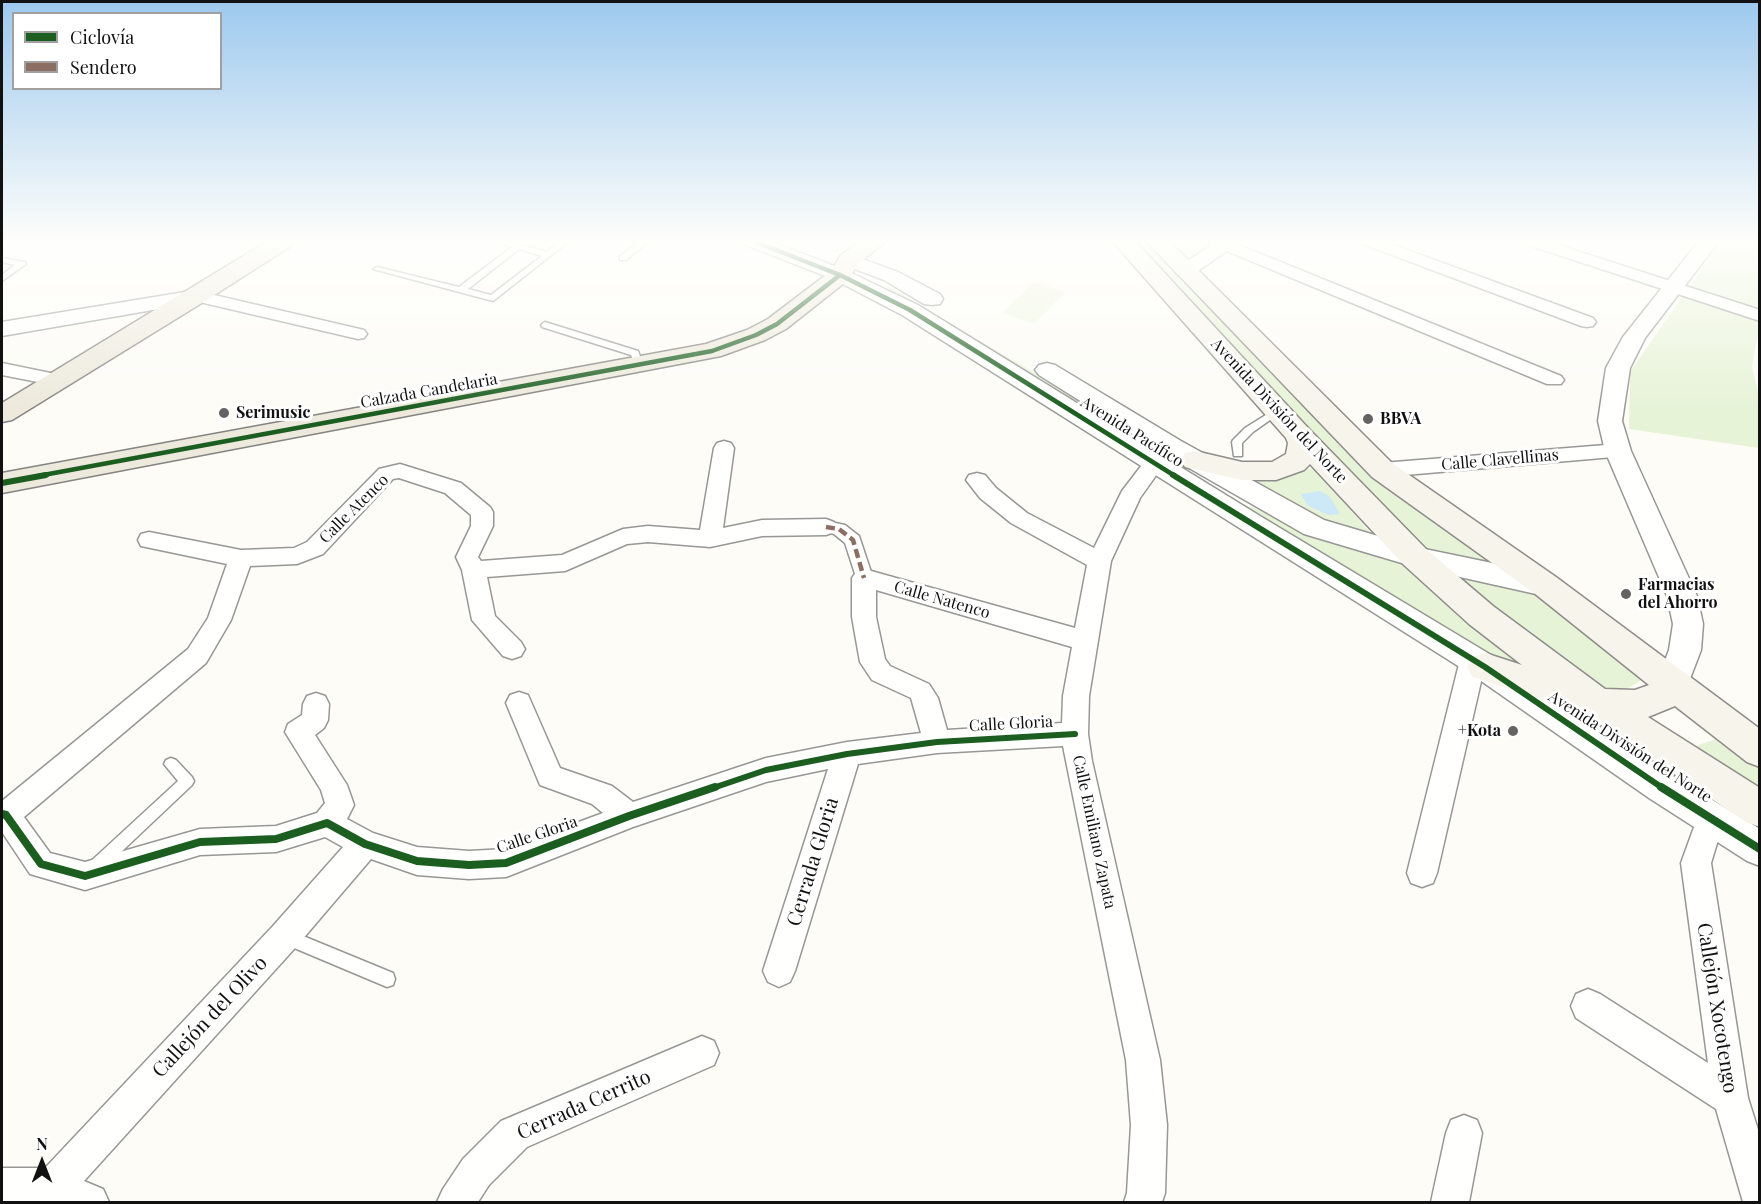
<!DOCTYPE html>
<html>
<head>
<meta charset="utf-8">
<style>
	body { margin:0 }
	#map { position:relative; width:1761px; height:1204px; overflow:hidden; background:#fdfcf7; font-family:"Playfair Display",serif }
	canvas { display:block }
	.frame { position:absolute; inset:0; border:3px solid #111; pointer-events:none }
	.legend { position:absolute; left:12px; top:12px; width:210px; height:78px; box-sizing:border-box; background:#fff; border:2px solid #a0a0a0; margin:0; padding:8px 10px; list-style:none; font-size:18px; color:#111 }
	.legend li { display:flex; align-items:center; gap:12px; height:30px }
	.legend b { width:30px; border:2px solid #a0a0a0 }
	.north { position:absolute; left:12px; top:1132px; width:60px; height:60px; -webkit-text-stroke:4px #fff; paint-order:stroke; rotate:0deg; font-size:16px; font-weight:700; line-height:24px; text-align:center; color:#111 }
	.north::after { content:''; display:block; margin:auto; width:21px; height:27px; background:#111; clip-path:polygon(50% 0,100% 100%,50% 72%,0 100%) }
</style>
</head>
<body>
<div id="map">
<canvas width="1761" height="1204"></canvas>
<div class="frame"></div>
<ul class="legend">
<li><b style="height:8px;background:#1b5e20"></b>Ciclovía</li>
<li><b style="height:8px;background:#8d6e63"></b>Sendero</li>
</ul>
<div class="north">N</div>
</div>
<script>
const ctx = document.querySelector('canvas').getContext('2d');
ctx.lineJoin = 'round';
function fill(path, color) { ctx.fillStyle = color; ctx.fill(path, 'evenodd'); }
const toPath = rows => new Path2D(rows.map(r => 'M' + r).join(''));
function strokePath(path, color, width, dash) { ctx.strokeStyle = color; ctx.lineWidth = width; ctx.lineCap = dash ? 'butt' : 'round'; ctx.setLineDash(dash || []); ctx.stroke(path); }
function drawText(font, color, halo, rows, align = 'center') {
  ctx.font = font + ' "Playfair Display",serif'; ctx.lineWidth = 6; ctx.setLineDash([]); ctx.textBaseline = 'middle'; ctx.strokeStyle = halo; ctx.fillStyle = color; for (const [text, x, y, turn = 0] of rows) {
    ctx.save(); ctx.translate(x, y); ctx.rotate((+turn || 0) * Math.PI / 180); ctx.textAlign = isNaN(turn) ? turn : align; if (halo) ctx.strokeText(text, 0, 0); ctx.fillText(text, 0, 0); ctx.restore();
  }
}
fill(toPath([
	[1132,241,1154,241,1380,478,1495,566,1422,549,1324,452],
	[1163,241,1216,241,1225,244,1188,269],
	[1721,241,1759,241,1759,326,1752,367,1759,396,1759,448,1629,429,1630,372],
	[884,284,1143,437,1138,443,889,291],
	[1313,468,1377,540,1322,521,1242,478],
	[1235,501,1400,563,1528,670,1495,661],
	[1437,564,1545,588,1654,672,1606,702],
	[1721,737,1759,764,1759,799,1685,750]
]), '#e7f3d7');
fill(toPath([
	[1034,282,1066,292,1034,324,1002,313]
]), '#f0f6e1');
fill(toPath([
	[1320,491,1330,497,1340,514,1328,515,1307,505,1301,494]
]), '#cde8f7');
const service = toPath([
	[495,241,507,241,547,252,560,241,569,241,493,301,373,269,377,267,459,287,512,247,495,241],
	[519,249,542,256,491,295,468,289,519,249],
	[640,241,649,241,626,260,620,260,620,256,640,241],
	[2,258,25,262,26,264,2,281,2,275,15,265,2,262,2,258],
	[545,322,638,351,644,366,639,369,636,368,631,355,542,327,541,325,545,322],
	[1277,408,1280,409,1280,413,1253,432,1242,443,1242,456,1234,456,1232,442,1233,440,1245,428,1277,408],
	[171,758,176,760,192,777,194,781,192,785,100,872,95,874,90,872,88,867,90,862,178,781,164,764,166,760,171,758],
	[286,929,393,973,395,979,393,985,387,987,280,942,278,937,280,932,286,929]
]);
const pedestrian = toPath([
	[826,521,845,525,859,536,873,578,870,583,864,584,858,583,845,543,834,534,820,531,818,527,820,523,826,521]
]);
const minor = toPath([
	[1208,241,1229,241,1561,376,1564,380,1561,384,1547,384,1210,244,1208,241],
	[1361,241,1383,241,1593,318,1596,322,1593,326,1587,327,1581,326,1363,244,1361,241],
	[1523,241,1546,241,1760,310,1760,321,1525,244,1523,241],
	[197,291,364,330,367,334,364,338,358,339,191,300,188,296,191,292,197,291],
	[2,363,65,376,68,380,65,384,58,386,2,375,2,363],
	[1172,440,1179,442,1182,447,1162,467,1140,498,1111,561,1089,696,1088,734,1092,761,1160,1060,1167,1125,1165,1193,1162,1202,1124,1202,1127,1193,1131,1125,1126,1060,1063,746,937,753,858,764,795,971,790,982,779,987,768,982,763,971,828,769,766,782,633,827,506,877,469,879,417,875,371,859,295,948,84,1181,103,1189,109,1202,2,1202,2,1168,45,1168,273,926,343,847,325,837,276,852,200,855,85,890,30,874,2,832,2,801,188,649,208,618,227,564,141,546,138,540,141,534,149,532,241,550,294,548,307,542,379,469,400,464,461,483,490,507,493,512,493,526,478,557,481,561,562,555,623,529,648,526,700,530,714,448,717,443,724,441,731,443,734,448,723,528,762,520,826,519,834,522,837,527,834,532,826,535,762,536,710,547,648,542,627,544,565,571,487,577,495,616,521,642,525,649,521,656,512,659,503,656,472,620,462,570,456,557,471,526,471,515,445,493,399,478,393,479,323,554,297,564,250,566,231,620,206,663,24,817,50,853,85,862,200,829,276,826,317,813,325,803,321,790,285,732,288,724,302,715,303,704,307,696,316,693,325,696,329,704,328,720,324,728,315,735,347,785,354,805,347,819,373,833,417,847,469,851,506,849,603,813,592,804,540,785,506,703,510,695,519,692,528,695,560,768,612,786,633,802,766,758,847,742,921,733,911,698,872,680,860,662,852,617,852,578,856,572,864,569,1075,628,1087,565,1011,523,980,498,966,480,969,475,977,473,985,475,996,488,1027,513,1094,548,1122,491,1148,457,1165,442,1172,440],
	[876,590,1072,647,1063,696,1062,723,947,730,938,698,929,684,890,666,885,659,876,617,876,590],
	[1618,444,1625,446,1628,451,1625,456,1382,477,1375,475,1371,470,1375,465,1382,463,1618,444],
	[1473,650,1482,653,1486,660,1437,873,1433,883,1422,887,1411,883,1407,873,1460,660,1464,653,1473,650],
	[1711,804,1721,808,1725,817,1711,863,1748,1098,1760,1136,1760,1202,1743,1202,1716,1109,1576,1018,1571,1006,1576,994,1588,989,1600,994,1708,1063,1681,863,1701,808,1711,804],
	[702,1036,714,1041,719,1053,714,1065,527,1147,489,1185,478,1202,437,1202,443,1189,463,1159,501,1121,702,1036],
	[1464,1115,1477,1120,1482,1133,1469,1202,1431,1202,1446,1133,1451,1120,1464,1115]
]);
const tertiary = toPath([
	[743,241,770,241,847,271,918,305,1260,516,1496,658,1673,776,1760,829,1760,866,1747,861,1649,798,1474,676,902,315,833,279,746,245,743,241],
	[1218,241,1241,241,1192,275,1185,277,1178,275,1175,271,1178,267,1218,241],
	[1699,241,1719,241,1645,338,1630,368,1622,421,1631,451,1697,596,1703,624,1701,650,1688,684,1683,693,1672,697,1661,693,1656,684,1669,650,1673,624,1667,596,1605,451,1598,421,1606,368,1623,337,1699,241],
	[851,255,898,272,940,294,943,299,940,304,932,305,924,304,884,280,844,265,841,261,844,257,851,255],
	[197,290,205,291,208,296,205,301,2,336,2,322,197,290],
	[1047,363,1055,365,1181,441,1324,520,1415,547,1545,574,1555,577,1560,585,1555,593,1545,596,1415,567,1304,534,1163,453,1039,375,1035,370,1039,365,1047,363]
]);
const secondary = toPath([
	[1112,241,1135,241,1309,429,1426,549,1493,606,1605,689,1635,690,1649,685,1534,593,1372,477,1146,241,1169,241,1392,463,1556,577,1760,729,1760,767,1747,762,1675,706,1648,717,1760,788,1760,827,1746,822,1585,714,1473,677,1467,667,1473,657,1485,653,1522,665,1469,624,1404,565,1310,464,1304,470,1276,480,1242,480,1185,467,1181,460,1185,453,1195,451,1242,462,1272,462,1286,454,1288,443,1286,438,1112,241]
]);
const primary = toPath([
	[268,241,294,241,291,246,205,301,12,420,2,422,2,403,268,241],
	[861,241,886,241,858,264,848,280,786,329,765,340,721,356,2,493,2,473,706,344,747,330,768,319,831,271,841,255,861,241]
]);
strokePath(service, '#979795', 3);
strokePath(pedestrian, '#979795', 3);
strokePath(minor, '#979795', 3);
strokePath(tertiary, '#979795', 3);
strokePath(secondary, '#8e8d8b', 3);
strokePath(primary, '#858482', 3);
fill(service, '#fffffe');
fill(pedestrian, '#fffffe');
fill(minor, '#fffffe');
fill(tertiary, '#fffffe');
fill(secondary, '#f6f4eb');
fill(primary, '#ede9dc');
strokePath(toPath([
	[826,527,839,529,853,540,864,578]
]), '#8d6e63', 4.5, [9, 4.5]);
strokePath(toPath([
	[753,241,840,275,910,310,1175,476],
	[38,476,712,351,756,335,777,324,840,275]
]), '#1b5e20', 4.5);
strokePath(toPath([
	[1173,475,1485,667,1664,789],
	[2,483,46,475],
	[710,789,766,770,847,754,937,742,1075,734]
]), '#1b5e20', 6);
strokePath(toPath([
	[1661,787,1760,849],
	[2,814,6,815,41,864,85,876,200,842,276,839,327,823,365,844,417,861,469,865,506,863,629,816,715,787]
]), '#1b5e20', 8);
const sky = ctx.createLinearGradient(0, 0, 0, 409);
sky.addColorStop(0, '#9dc9ee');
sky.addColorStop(0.59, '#fefefb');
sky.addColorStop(1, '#fefefb00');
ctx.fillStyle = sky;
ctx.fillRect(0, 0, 1761, 409);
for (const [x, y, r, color] of [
	[224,413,6,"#646362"],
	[1368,419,6,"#646362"],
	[1626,594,6,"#646362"],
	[1513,731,6,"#646362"]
]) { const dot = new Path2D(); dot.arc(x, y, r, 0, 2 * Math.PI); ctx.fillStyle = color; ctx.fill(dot); strokePath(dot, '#fff', 2); }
drawText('16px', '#111', '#fff', [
	["Calzada Candelaria",429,391,-10],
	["Avenida División del Norte",1279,411,47],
	["Avenida Pacífico",1132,432,32],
	["Calle Clavellinas",1500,460,-5],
	["Calle Atenco",354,509,-45],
	["Calle Natenco",942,600,16],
	["Calle Gloria",1011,724,-3],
	["Avenida División del Norte",1630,747,33],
	["Calle Emiliano Zapata",1094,832,78],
	["Calle Gloria",537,835,-19]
]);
drawText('bold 16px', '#111', '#fff', [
	["Serimusic",236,413],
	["BBVA",1380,419],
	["Farmacias",1638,585],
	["del Ahorro",1638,603],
	["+Kota",1501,731,"right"]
], 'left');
drawText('20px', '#111', '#fff', [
	["Cerrada Gloria",813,862,-73],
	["Callejón Xocotengo",1717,1008,81],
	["Callejón del Olivo",210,1017,-47],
	["Cerrada Cerrito",584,1105,-24]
]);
</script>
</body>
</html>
